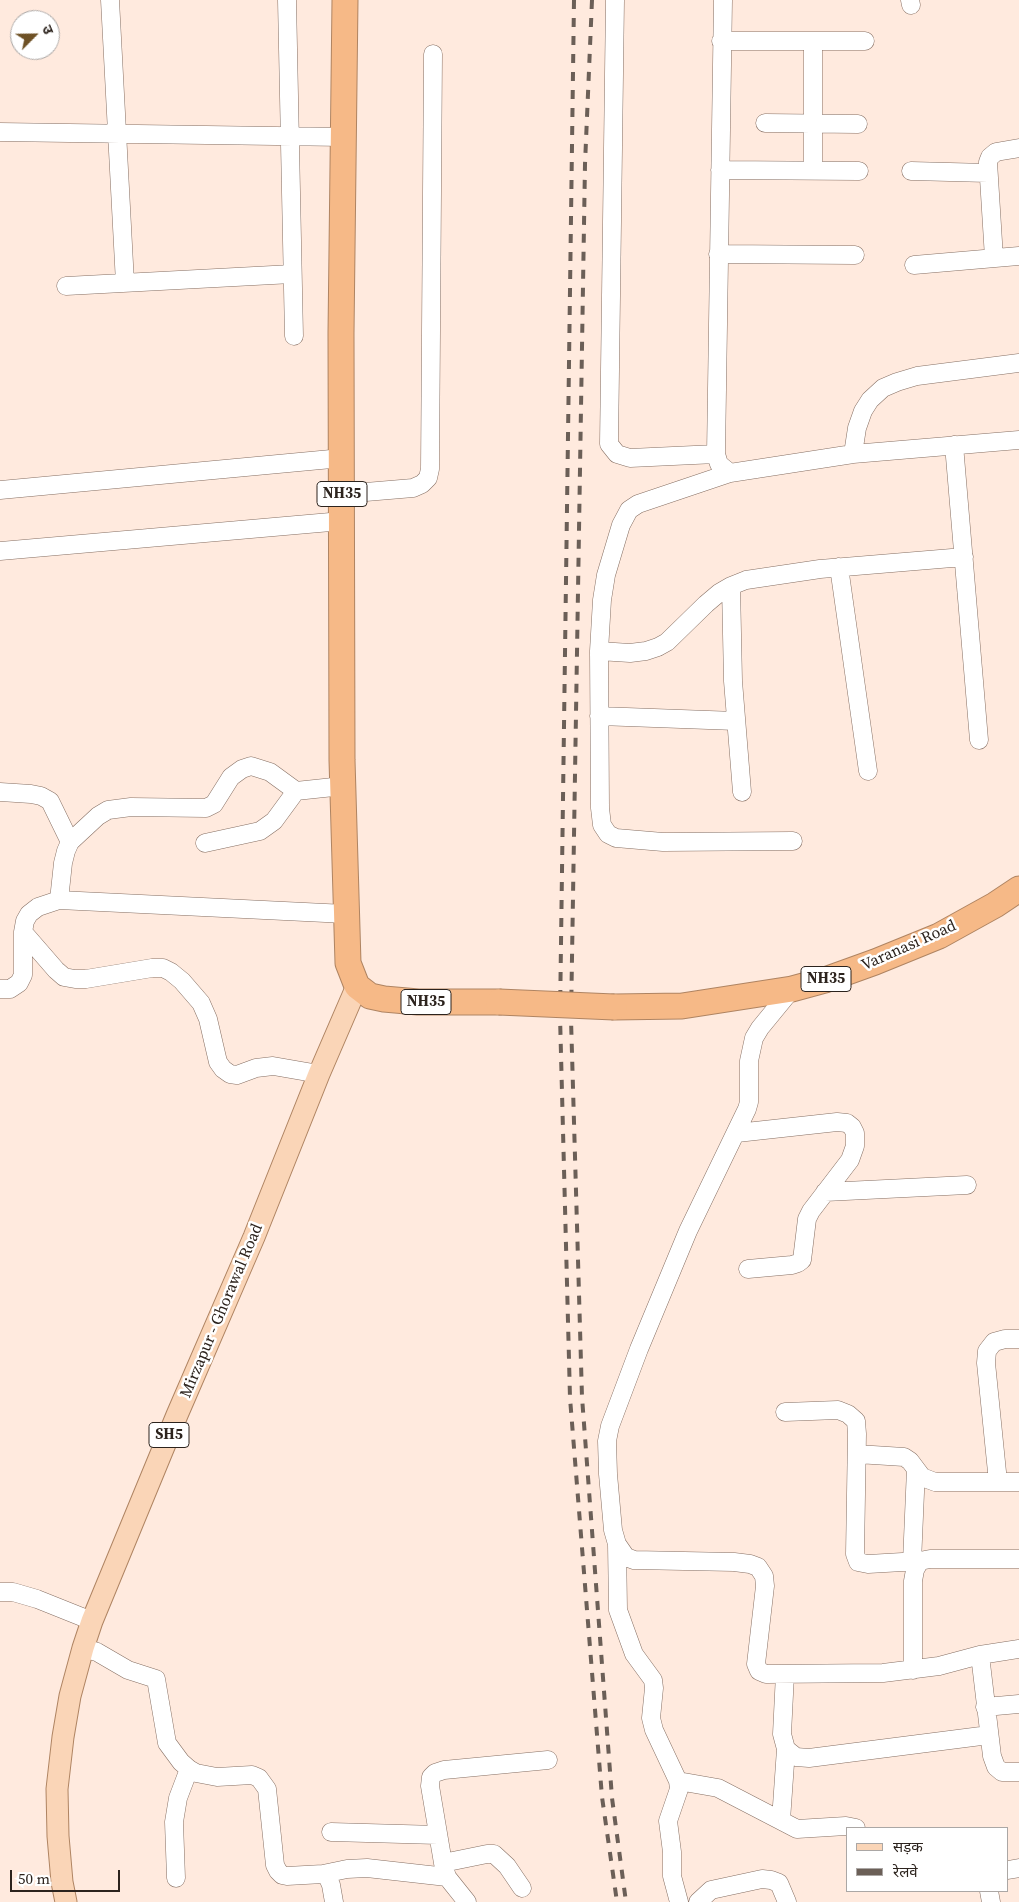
<!DOCTYPE html>
<html>
<head>
<meta charset="utf-8">
<style>
	body { margin:0 }
	#map { position:relative; width:1019px; height:1902px; overflow:hidden; background:#ffeade; font-family:"Source Serif 4","Noto Sans Devanagari",serif }
	canvas { display:block }
	.legend { position:absolute; left:846px; top:1827px; width:162px; height:65px; box-sizing:border-box; background:#fff; border:1px solid #aba7a5; margin:0; padding:6px 9px; list-style:none; font-size:15px; color:#2c231d }
	.legend li { display:flex; align-items:center; gap:10px; height:25px }
	.legend b { width:25px; border:1px solid #aba7a5 }
	.north { position:absolute; left:10px; top:10px; width:50px; height:50px; box-sizing:border-box; background:#fff; border:1px solid #aba7a5; border-radius:50%; rotate:67deg; font-size:14px; font-weight:700; line-height:20px; text-align:center; color:#2c231d }
	.north::after { content:''; display:block; margin:auto; width:18px; height:22px; background:#6e5125; clip-path:polygon(50% 0,100% 100%,50% 72%,0 100%) }
	.scale { position:absolute; left:10px; top:1870px; width:110px; height:22px; box-sizing:border-box; border:2px solid #2c231d; border-top:0; padding-left:6px; font-size:15px; line-height:18px; white-space:nowrap; color:#2c231d; -webkit-text-stroke:4px #fff; paint-order:stroke }
</style>
</head>
<body>
<div id="map">
<canvas width="1019" height="1902"></canvas>
<ul class="legend">
<li><b style="height:6px;background:#fad5b7"></b>सड़क</li>
<li><b style="height:6px;background:#6b5f57"></b>रेलवे</li>
</ul>
<div class="north">उ</div>
<div class="scale">50 m</div>
</div>
<script>
const ctx = document.querySelector('canvas').getContext('2d');
ctx.lineJoin = 'round';
const toPath = rows => new Path2D(rows.map(r => 'M' + r).join(''));
function strokePath(path, color, width, dash) { ctx.strokeStyle = color; ctx.lineWidth = width; ctx.lineCap = dash ? 'butt' : 'round'; ctx.setLineDash(dash || []); ctx.stroke(path); }
function drawText(font, color, halo, rows, align = 'center') {
  ctx.font = font + ' "Source Serif 4",serif'; ctx.lineWidth = 5; ctx.setLineDash([]); ctx.textBaseline = 'middle'; ctx.strokeStyle = halo; ctx.fillStyle = color; for (const [text, x, y, turn = 0] of rows) {
    ctx.save(); ctx.translate(x, y); ctx.rotate((+turn || 0) * Math.PI / 180); ctx.textAlign = isNaN(turn) ? turn : align; if (halo) ctx.strokeText(text, 0, 0); ctx.fillText(text, 0, 0); ctx.restore();
  }
}
const minor = toPath([
	[110,0,125,283],
	[287,0,294,336],
	[615,0,609,444,617,454,630,458,716,454],
	[723,0,716,454,719,464,730,473,853,454,1019,440],
	[910,0,911,5],
	[721,41,865,41],
	[765,123,858,124],
	[0,132,344,137],
	[720,170,859,171],
	[813,170,813,41],
	[911,171,988,173],
	[718,254,855,255],
	[994,258,988,162,990,157,996,152,1019,148],
	[914,265,1019,256],
	[66,286,292,274],
	[954,445,979,740],
	[853,454,857,428,863,411,870,400,883,388,897,382,917,376,1019,363],
	[730,473,638,504,629,510,621,525,606,575,602,600,599,651,600,808,602,825,608,834,616,838,663,842,793,841],
	[0,490,342,458],
	[342,494,413,488,422,484,428,478,430,469,433,54],
	[0,551,342,521],
	[839,567,868,771],
	[731,586,733,681,742,792],
	[599,651,630,653,646,651,658,647,667,642,706,604,719,593,731,586,746,580,820,569,964,557],
	[599,716,736,721],
	[0,792,31,794,41,796,50,801,70,842],
	[205,843,260,831,274,821,296,791],
	[59,900,63,863,66,851,70,842,98,816,108,810,131,807,206,808,214,804,231,777,242,769,251,766,270,772,296,791,343,786],
	[23,932,56,970,64,977,75,979,86,979,152,968,163,968,171,972,182,981,201,1003,208,1019,218,1062,223,1069,230,1074,237,1075,256,1068,273,1066,319,1074],
	[0,989,10,989,19,983,23,975,23,932,25,921,29,914,38,907,59,900,346,914],
	[792,989,760,1028,754,1038,749,1061,749,1102,747,1109,688,1231,639,1349,610,1426,607,1441,608,1474,613,1530,617,1544,626,1557,634,1560,734,1562,750,1564,758,1567,764,1576,765,1586,756,1664,759,1671,766,1674,883,1673,939,1666,980,1655,1019,1649],
	[737,1133,837,1122,847,1123,852,1127,855,1133,855,1146,850,1160,811,1211,807,1219,802,1260,798,1263,792,1265,748,1269],
	[825,1192,967,1185],
	[785,1412,838,1410,848,1414,856,1421,857,1434,855,1554,858,1562,868,1564,920,1561],
	[857,1454,904,1457,910,1461,922,1477,935,1482,1019,1482],
	[998,1482,986,1363,987,1351,994,1342,1005,1339,1019,1339],
	[617,1544,618,1610,634,1654,653,1680,654,1688,651,1718,654,1730,678,1781,679,1789,668,1821,672,1852,672,1876,679,1902],
	[912,1562,916,1469],
	[0,1592,13,1592,37,1599,92,1621],
	[83,1648,97,1652,128,1670,156,1679,167,1743,181,1762,189,1769,196,1773,217,1777,252,1775,259,1778,267,1789,275,1865,278,1871,282,1875,287,1876,323,1874,328,1878,331,1885,334,1902],
	[980,1655,992,1756,996,1767,1002,1772,1019,1772],
	[913,1670,913,1581,915,1570,920,1561,930,1559,1019,1559],
	[785,1674,782,1734,786,1749,796,1757,809,1758,989,1735],
	[985,1707,1019,1704],
	[678,1781,718,1788,797,1829,846,1826,856,1828],
	[781,1820,786,1749],
	[331,1832,438,1835],
	[443,1863,487,1854,494,1854,507,1866,522,1888],
	[1008,1870,1019,1868],
	[323,1874,347,1869,367,1868,447,1877],
	[176,1878,174,1822,178,1798,189,1769],
	[989,1891,991,1902],
	[467,1902,447,1877,443,1863,430,1786,431,1777,435,1773,444,1770,548,1760],
	[698,1902,711,1890,762,1879,771,1880,779,1883,787,1902]
]);
const major = toPath([
	[66,1902,62,1882,58,1836,57,1789,63,1737,70,1696,83,1648,92,1621,177,1415,254,1237,319,1074,357,986]
]);
const highway = toPath([
	[345,0,341,333,342,760,348,963,357,986,370,996,384,999,418,1002,499,1002],
	[614,1007,682,1006,792,989,825,980,875,962,939,936,995,905,1019,889]
]);
strokePath(minor, '#866f63', 19);
strokePath(major, '#af8462', 23);
strokePath(highway, '#af8462', 27);
strokePath(minor, '#fff', 18);
strokePath(major, '#fad5b7', 21);
strokePath(highway, '#f6b987', 25);
strokePath(toPath([
	[574,0,560,1016,570,1398,602,1797,617,1902],
	[592,0,585,164,571,1019,582,1397,612,1798,626,1902]
]), '#6b5f57', 4, [9, 9]);
const highwayBridge = toPath([
	[499,1002,614,1007]
]);
strokePath(highwayBridge, '#af8462', 27, []);
strokePath(highwayBridge, '#f6b987', 25);
for (const [x, y, w] of [
	[342,494,50],
	[826,979,50],
	[426,1002,50],
	[169,1435,40]
]) { const box = new Path2D(); box.roundRect(x - w / 2, y - 12.5, w, 25, 4); ctx.fillStyle = '#fff'; ctx.fill(box); strokePath(box, '#2c231d', 1); }
drawText('bold 15px', '#2c231d', null, [
	["NH35",342,494],
	["NH35",826,979],
	["NH35",426,1002],
	["SH5",169,1435]
]);
drawText('16px', '#2c231d', '#fff', [
	["Varanasi Road",909,946,-24],
	["Mirzapur - Ghorawal Road",222,1311,-67]
]);
</script>
</body>
</html>
